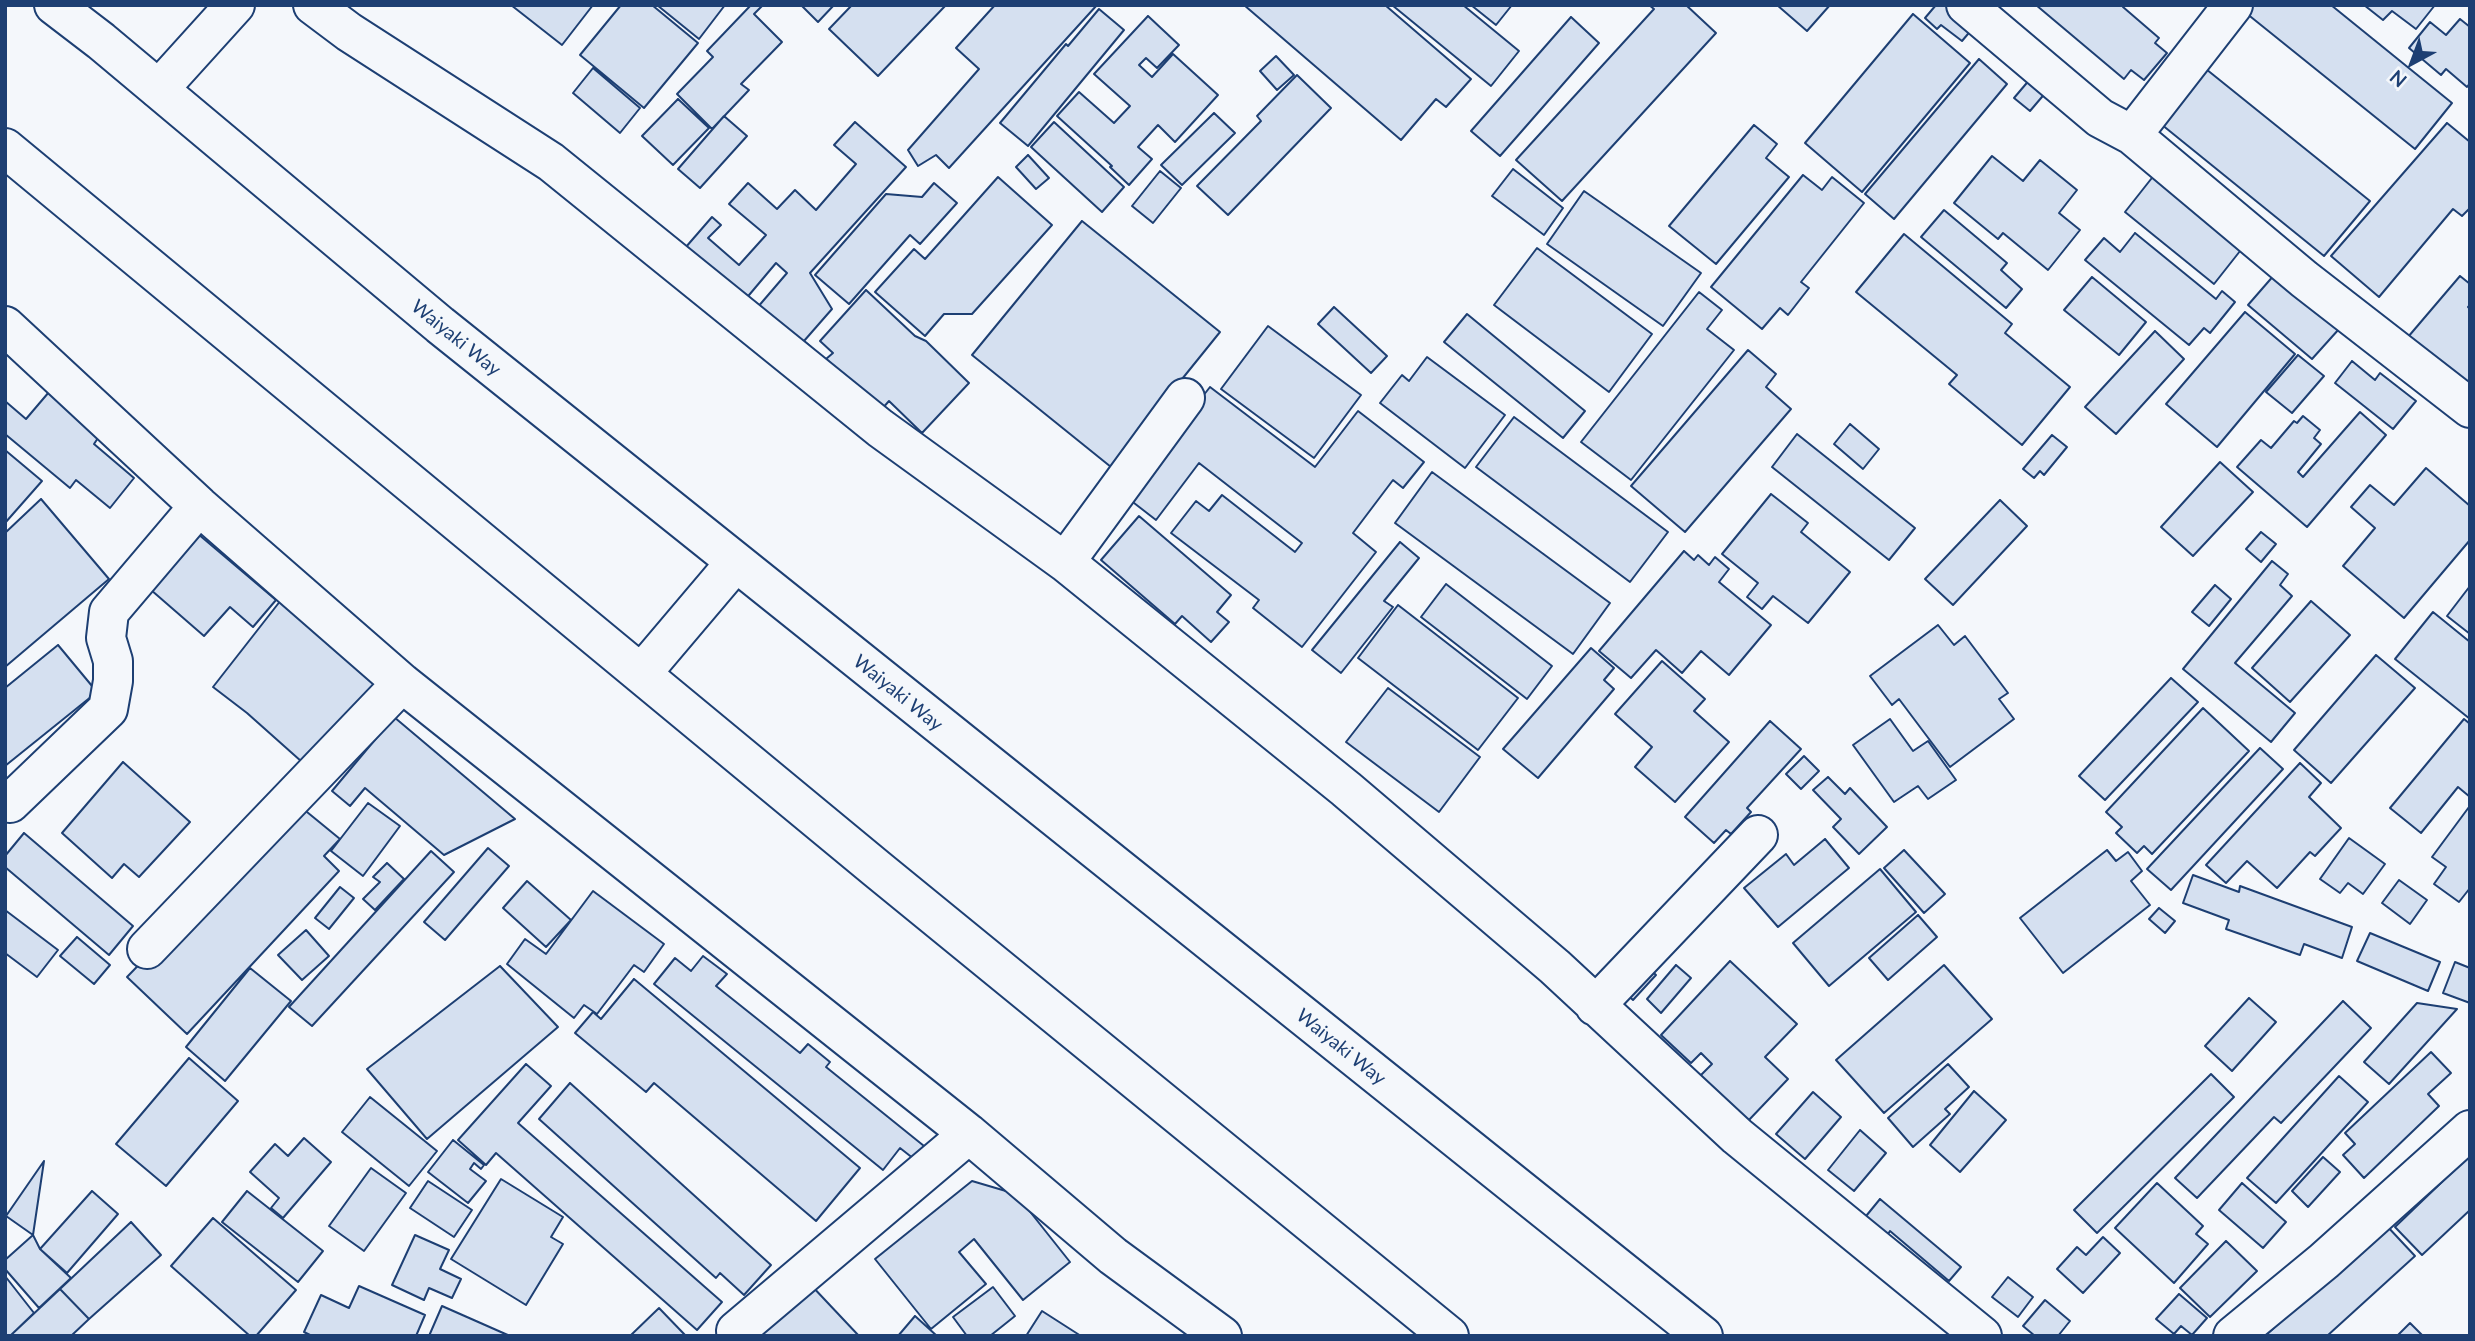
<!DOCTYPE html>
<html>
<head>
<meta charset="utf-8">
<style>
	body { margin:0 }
	#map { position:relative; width:2475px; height:1341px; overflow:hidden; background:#f4f7fb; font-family:Lato,sans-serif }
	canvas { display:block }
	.frame { position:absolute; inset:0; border:7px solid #1d3f73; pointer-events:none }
	.north { position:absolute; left:2377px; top:28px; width:70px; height:70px; -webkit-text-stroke:5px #f4f7fb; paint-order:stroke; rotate:221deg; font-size:19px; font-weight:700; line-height:28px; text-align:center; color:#1d3f73 }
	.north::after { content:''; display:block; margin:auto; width:24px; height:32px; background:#1d3f73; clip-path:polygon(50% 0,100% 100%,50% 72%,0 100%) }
</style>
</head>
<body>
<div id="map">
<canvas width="2475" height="1341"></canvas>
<div class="frame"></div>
<div class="north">N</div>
</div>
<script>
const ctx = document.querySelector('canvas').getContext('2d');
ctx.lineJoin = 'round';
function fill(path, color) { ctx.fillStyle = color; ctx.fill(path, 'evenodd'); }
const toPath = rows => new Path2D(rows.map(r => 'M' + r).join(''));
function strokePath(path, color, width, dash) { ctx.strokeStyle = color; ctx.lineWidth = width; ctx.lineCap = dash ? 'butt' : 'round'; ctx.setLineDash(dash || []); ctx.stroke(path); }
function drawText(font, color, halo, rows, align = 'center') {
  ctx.font = font + ' Lato,sans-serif'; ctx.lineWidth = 5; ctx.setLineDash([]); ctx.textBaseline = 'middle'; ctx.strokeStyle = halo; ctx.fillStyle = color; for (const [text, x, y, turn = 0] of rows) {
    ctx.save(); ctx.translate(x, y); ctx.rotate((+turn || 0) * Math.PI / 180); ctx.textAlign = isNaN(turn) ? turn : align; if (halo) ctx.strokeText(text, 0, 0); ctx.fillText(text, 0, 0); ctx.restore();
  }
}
const building = toPath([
	[511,5,593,5,562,45,511,5],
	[621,5,652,5,698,43,644,108,580,55,621,5],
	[657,5,725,5,699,39,657,5],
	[751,5,762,6,754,14,782,42,741,84,749,90,712,129,677,94,713,57,707,51,751,5],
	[801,5,834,5,818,22,801,5],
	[852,5,946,5,878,76,829,29,852,5],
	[995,5,1097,5,949,168,936,155,918,166,908,150,979,69,956,48,995,5],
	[1244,5,1385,5,1471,79,1446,107,1436,99,1401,140,1244,5],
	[1392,5,1463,5,1519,51,1491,86,1392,5],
	[1471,5,1512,5,1496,25,1471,5],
	[1649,5,1686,5,1716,33,1562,201,1516,160,1654,9,1649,5],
	[1777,5,1830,5,1807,31,1777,5],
	[1936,5,1946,5,1973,28,1962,41,1941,25,1937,29,1925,18,1936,5],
	[2036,5,2124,5,2123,7,2159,38,2155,43,2167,53,2144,80,2131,70,2124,79,2036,5],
	[2252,5,2331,5,2452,103,2415,149,2246,13,2252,5],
	[2364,5,2435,5,2416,29,2392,11,2383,20,2364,5],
	[1099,9,1124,30,1028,146,1000,123,1066,44,1068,46,1099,9],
	[1913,14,1970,63,1862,192,1805,143,1913,14],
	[1148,16,1179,45,1157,68,1146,58,1139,65,1152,77,1173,54,1218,95,1175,142,1158,125,1138,147,1152,159,1129,185,1110,167,1112,166,1057,116,1079,92,1114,123,1130,106,1094,74,1148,16],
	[1571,17,1599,43,1500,156,1471,131,1571,17],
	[2460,19,2470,27,2470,83,2467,87,2446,69,2441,75,2409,48,2430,22,2446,35,2460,19],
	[1276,56,1294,75,1277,90,1260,71,1276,56],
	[1979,59,2007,84,1894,219,1865,194,1979,59],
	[2201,65,2370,201,2324,256,2156,120,2201,65],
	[593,68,640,108,620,133,573,93,593,68],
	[1297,75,1331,108,1228,215,1197,186,1261,121,1257,116,1297,75],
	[2031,78,2047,91,2030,111,2014,98,2031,78],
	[678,99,709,128,673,165,642,136,678,99],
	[1214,113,1235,133,1182,185,1161,165,1214,113],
	[724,116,747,136,700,188,678,169,724,116],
	[855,122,906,167,810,273,832,309,804,341,811,347,801,359,751,315,787,273,776,263,739,307,679,255,712,217,721,225,708,238,739,265,766,235,729,204,748,183,777,209,795,190,816,210,856,164,834,145,855,122],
	[1054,122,1124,187,1102,212,1031,147,1054,122],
	[2447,123,2470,142,2470,208,2462,216,2453,209,2379,297,2331,256,2447,123],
	[1754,125,1777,144,1766,158,1789,177,1716,264,1669,226,1754,125],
	[1028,155,1049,178,1036,189,1016,167,1028,155],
	[1992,156,2023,181,2040,160,2077,190,2059,213,2080,230,2048,270,2003,233,1998,239,1954,203,1992,156],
	[1513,169,1563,208,1544,235,1492,196,1513,169],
	[1160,171,1181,188,1153,223,1132,206,1160,171],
	[2155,174,2244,246,2214,284,2125,212,2155,174],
	[1803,175,1822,190,1832,177,1864,203,1801,282,1809,288,1788,315,1780,308,1762,329,1711,287,1803,175],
	[998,177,1052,225,972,314,944,314,925,336,875,292,914,249,925,259,998,177],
	[934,183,957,203,920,244,910,235,849,304,815,275,886,194,922,197,934,183],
	[1584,191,1701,273,1663,326,1547,244,1584,191],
	[1944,210,2007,263,2001,270,2022,289,2006,308,1921,237,1944,210],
	[1082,221,1220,332,1111,467,972,355,1082,221],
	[2135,233,2216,299,2222,291,2235,302,2210,333,2204,328,2189,345,2085,260,2104,238,2120,252,2135,233],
	[1904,234,2012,324,2005,333,2070,387,2022,445,1949,384,1957,375,1856,292,1904,234],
	[1537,248,1652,334,1609,392,1494,305,1537,248],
	[2275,274,2339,329,2312,359,2248,305,2275,274],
	[2460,276,2470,284,2470,305,2468,307,2470,309,2470,389,2408,337,2460,276],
	[2092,277,2146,322,2119,355,2064,310,2092,277],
	[866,290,915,336,926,341,969,383,922,433,889,401,881,410,826,359,833,353,820,341,866,290],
	[1699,292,1722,310,1707,329,1734,350,1631,480,1581,442,1699,292],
	[1334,307,1387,356,1371,373,1318,324,1334,307],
	[2245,312,2295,354,2217,447,2166,404,2245,312],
	[1467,314,1585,411,1563,438,1444,342,1467,314],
	[1268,326,1361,395,1314,458,1221,389,1268,326],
	[2155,331,2184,359,2116,434,2085,407,2155,331],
	[1748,350,1776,374,1766,387,1791,409,1685,532,1631,486,1748,350],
	[2298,355,2324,376,2292,413,2266,392,2298,355],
	[1427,357,1505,415,1465,468,1380,403,1402,375,1409,381,1427,357],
	[2352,361,2375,380,2380,373,2416,401,2393,429,2335,383,2352,361],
	[1210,387,1315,467,1358,411,1424,462,1403,488,1393,480,1353,533,1376,552,1302,647,1253,608,1259,600,1171,533,1196,501,1209,511,1222,495,1295,552,1302,543,1199,463,1156,520,1125,496,1210,387],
	[49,392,100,435,94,444,134,478,110,508,76,480,70,488,5,434,5,401,26,419,49,392],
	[2360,412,2386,435,2307,527,2237,467,2261,440,2271,448,2294,421,2297,423,2303,416,2320,430,2314,438,2321,444,2298,472,2303,477,2360,412],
	[1514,417,1668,532,1630,582,1476,467,1514,417],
	[1850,424,1879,449,1863,469,1834,444,1850,424],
	[1797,434,1915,528,1889,560,1772,467,1797,434],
	[2052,435,2067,447,2044,475,2040,471,2034,478,2023,469,2052,435],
	[5,450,42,481,5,523,5,450],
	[2220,462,2253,492,2193,556,2161,527,2220,462],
	[2426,468,2470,506,2470,540,2404,618,2343,566,2375,528,2351,507,2370,485,2394,505,2426,468],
	[1432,472,1610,603,1573,654,1395,523,1432,472],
	[1771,494,1808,523,1801,532,1850,572,1808,623,1773,596,1762,609,1747,597,1758,583,1722,554,1771,494],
	[41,499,109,579,5,667,5,533,41,499],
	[2000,500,2027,526,1953,605,1925,579,2000,500],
	[1139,516,1231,595,1217,612,1229,622,1211,642,1182,616,1175,624,1101,560,1139,516],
	[191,528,276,600,253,627,230,607,204,636,143,583,191,528],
	[2261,532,2276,544,2261,562,2246,549,2261,532],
	[1400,542,1419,558,1384,601,1393,607,1341,673,1312,650,1400,542],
	[1684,551,1694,560,1698,555,1709,565,1715,557,1729,569,1719,582,1771,625,1729,675,1701,651,1682,673,1656,650,1631,678,1599,651,1684,551],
	[2272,561,2288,574,2280,585,2292,596,2235,663,2295,713,2271,742,2183,669,2272,561],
	[1446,584,1552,666,1527,699,1421,617,1446,584],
	[2215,585,2231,599,2209,626,2192,612,2215,585],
	[2470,586,2470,634,2447,616,2470,586],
	[281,600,381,689,311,770,247,713,213,687,281,600],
	[2311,601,2350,635,2290,702,2252,668,2311,601],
	[1398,605,1518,698,1478,750,1358,658,1398,605],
	[2433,612,2470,642,2470,719,2395,659,2433,612],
	[1938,625,1954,645,1965,636,2008,693,1999,699,2014,719,1950,767,1899,699,1892,705,1870,676,1938,625],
	[58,645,97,692,5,766,5,688,58,645],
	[1591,648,1614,668,1604,680,1614,689,1538,778,1503,749,1591,648],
	[2376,655,2415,688,2331,783,2294,750,2376,655],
	[1662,661,1705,699,1694,711,1729,742,1675,802,1635,767,1652,747,1615,714,1662,661],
	[2171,678,2198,702,2105,800,2079,776,2171,678],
	[1388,688,1480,757,1439,812,1346,742,1388,688],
	[2203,708,2249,751,2152,854,2144,846,2137,853,2116,833,2122,827,2106,812,2203,708],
	[394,717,515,819,444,855,365,788,350,806,332,791,394,717],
	[1890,719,1913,751,1928,741,1956,780,1928,799,1918,786,1894,802,1853,745,1890,719],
	[2464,719,2470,724,2470,797,2458,787,2421,833,2390,808,2464,719],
	[1770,721,1801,749,1747,808,1751,812,1731,834,1726,830,1714,843,1685,817,1770,721],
	[2260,748,2283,769,2171,890,2147,869,2260,748],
	[1804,756,1819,771,1801,789,1786,774,1804,756],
	[123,762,190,822,139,877,124,864,112,878,62,833,123,762],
	[2300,763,2321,783,2309,797,2341,828,2315,856,2310,852,2277,888,2247,861,2226,883,2206,865,2300,763],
	[1828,777,1845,794,1850,788,1887,827,1859,854,1833,827,1841,819,1813,790,1828,777],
	[296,803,340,839,324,856,339,871,187,1034,127,977,296,803],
	[368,803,400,826,363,876,331,851,368,803],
	[2469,807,2470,888,2459,902,2434,884,2446,867,2432,857,2469,807],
	[24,833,133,926,109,955,5,867,5,856,24,833],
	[2349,838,2385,864,2363,894,2348,883,2340,893,2320,879,2349,838],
	[1825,839,1849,868,1778,927,1744,888,1786,854,1794,865,1825,839],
	[488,848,509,866,445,940,424,922,488,848],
	[1904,850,1945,894,1924,913,1884,868,1904,850],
	[2107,850,2116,861,2128,852,2142,871,2131,881,2150,905,2063,973,2020,918,2107,850],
	[431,851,454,872,312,1026,289,1007,431,851],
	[387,863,404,879,375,910,363,899,380,882,373,877,387,863],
	[1880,869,1916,912,1829,986,1793,943,1880,869],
	[2193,875,2239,892,2240,886,2352,927,2342,958,2304,944,2300,955,2226,929,2229,920,2183,903,2193,875],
	[2399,880,2427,900,2410,924,2382,903,2399,880],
	[527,881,571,920,546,947,503,908,527,881],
	[340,887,354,898,329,929,315,918,340,887],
	[593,891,664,944,644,972,634,965,597,1014,584,1005,574,1018,507,964,525,939,546,954,593,891],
	[2159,908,2175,921,2165,933,2149,919,2159,908],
	[5,910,58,950,37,977,5,953,5,910],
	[1918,915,1937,937,1888,980,1869,958,1918,915],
	[306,930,329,956,302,980,278,955,306,930],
	[2370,933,2440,962,2428,991,2357,961,2370,933],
	[77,937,110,965,94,984,60,956,77,937],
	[703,956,727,974,716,986,800,1053,808,1044,830,1062,826,1067,924,1146,914,1159,900,1148,883,1170,654,984,675,958,691,971,703,956],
	[1730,961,1797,1024,1765,1057,1788,1079,1748,1121,1700,1076,1712,1064,1701,1053,1691,1063,1661,1035,1730,961],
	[2455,962,2470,968,2470,1003,2443,993,2455,962],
	[1643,963,1656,975,1633,1000,1620,988,1643,963],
	[1676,965,1691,978,1661,1013,1647,999,1676,965],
	[1944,965,1992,1019,1884,1113,1836,1060,1944,965],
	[500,966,558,1027,427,1139,367,1069,500,966],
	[250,968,291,1001,225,1081,186,1047,250,968],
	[634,979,860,1168,816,1221,654,1083,646,1092,575,1033,593,1012,601,1019,634,979],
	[2249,998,2276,1022,2232,1071,2205,1046,2249,998],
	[2343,1001,2371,1028,2281,1123,2274,1117,2197,1198,2175,1178,2343,1001],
	[2417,1003,2457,1009,2389,1084,2364,1062,2417,1003],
	[2431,1052,2451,1073,2428,1094,2439,1106,2364,1178,2343,1155,2355,1144,2345,1133,2431,1052],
	[189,1058,238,1101,166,1186,116,1144,189,1058],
	[526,1064,551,1086,518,1123,722,1302,697,1330,496,1153,486,1165,458,1140,526,1064],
	[1948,1064,1969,1087,1945,1109,1950,1114,1913,1147,1888,1118,1948,1064],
	[2211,1074,2234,1097,2097,1233,2074,1210,2211,1074],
	[2339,1076,2368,1102,2276,1203,2247,1178,2339,1076],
	[570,1083,771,1265,744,1295,720,1273,716,1278,539,1119,570,1083],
	[1974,1091,2006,1120,1960,1172,1930,1145,1974,1091],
	[1813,1092,1841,1117,1805,1159,1776,1134,1813,1092],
	[370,1097,437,1151,409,1186,342,1132,370,1097],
	[1860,1130,1886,1153,1854,1191,1828,1170,1860,1130],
	[304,1138,331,1162,283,1218,271,1208,279,1198,250,1172,275,1144,288,1156,304,1138],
	[453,1140,484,1165,481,1169,474,1163,470,1169,486,1181,468,1203,428,1172,453,1140],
	[2470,1155,2470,1210,2422,1255,2395,1227,2470,1155],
	[2323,1157,2340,1172,2308,1207,2292,1191,2323,1157],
	[44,1161,33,1235,6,1216,44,1161],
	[371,1168,406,1193,364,1251,329,1226,371,1168],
	[501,1179,563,1217,551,1237,563,1244,526,1305,451,1259,501,1179],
	[428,1181,472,1210,454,1237,410,1208,428,1181],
	[972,1181,1016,1194,1070,1262,1023,1300,974,1239,959,1252,986,1284,931,1329,875,1259,972,1181],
	[2157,1183,2203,1226,2196,1234,2208,1244,2174,1283,2115,1228,2157,1183],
	[2242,1183,2286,1222,2263,1248,2219,1210,2242,1183],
	[92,1191,118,1214,67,1273,40,1249,92,1191],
	[247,1191,323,1251,298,1282,222,1222,247,1191],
	[1880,1199,1961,1267,1949,1281,1890,1231,1884,1240,1862,1221,1880,1199],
	[213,1218,296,1290,256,1336,250,1336,171,1266,213,1218],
	[131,1222,161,1255,89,1319,60,1289,131,1222],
	[2386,1225,2415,1256,2327,1336,2265,1336,2386,1225],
	[33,1235,40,1249,71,1278,39,1308,5,1269,5,1260,33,1235],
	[415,1235,449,1250,440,1269,461,1279,452,1298,429,1288,424,1300,392,1285,415,1235],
	[2103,1237,2120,1253,2083,1293,2057,1269,2077,1247,2086,1255,2103,1237],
	[2226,1241,2257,1271,2210,1317,2180,1288,2226,1241],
	[5,1276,34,1313,10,1336,5,1336,5,1276],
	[2008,1277,2033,1297,2018,1317,1992,1297,2008,1277],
	[810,1284,859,1336,756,1336,810,1284],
	[359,1286,425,1315,416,1336,312,1336,304,1332,321,1295,349,1308,359,1286],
	[993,1287,1015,1316,990,1336,967,1336,953,1317,993,1287],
	[60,1289,89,1319,71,1336,10,1336,60,1289],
	[2179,1294,2207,1318,2192,1335,2181,1326,2174,1334,2156,1319,2179,1294],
	[2045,1300,2070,1321,2058,1336,2035,1336,2023,1326,2045,1300],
	[442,1306,510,1336,429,1336,442,1306],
	[659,1308,685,1335,630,1336,659,1308],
	[1042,1311,1081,1336,1026,1336,1042,1311],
	[915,1316,937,1336,898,1336,915,1316],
	[2410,1323,2423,1336,2397,1336,2410,1323]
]);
fill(building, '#d5e0f0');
strokePath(building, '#1d3f73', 2);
const minor = toPath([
	[313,5,349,32,551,162,880,428,1065,562,1346,789,1555,967,1737,1136,1982,1336],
	[1966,5,2100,118,2132,135,2304,279,2470,408],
	[159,89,235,5],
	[2132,135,2233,5],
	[5,326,199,506,402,683,969,1134,1113,1256,1222,1336],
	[1065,562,1185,398],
	[10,803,108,709,113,681,113,661,106,638,109,612,199,506],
	[147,949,402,683],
	[1595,1006,1758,835],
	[736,1331,969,1134],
	[2233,1336,2324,1261,2470,1130]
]);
const highway = toPath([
	[54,5,101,41,440,325,1703,1336],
	[5,148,877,869,1449,1336],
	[641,674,735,563]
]);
strokePath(minor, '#1d3f73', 42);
strokePath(highway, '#1d3f73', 42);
strokePath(minor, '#f4f7fb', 38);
strokePath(highway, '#f4f7fb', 38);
drawText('19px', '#1d3f73', '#f4f7fb', [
	["Waiyaki Way",456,338,39],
	["Waiyaki Way",898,693,39],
	["Waiyaki Way",1341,1047,39]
]);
</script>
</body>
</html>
